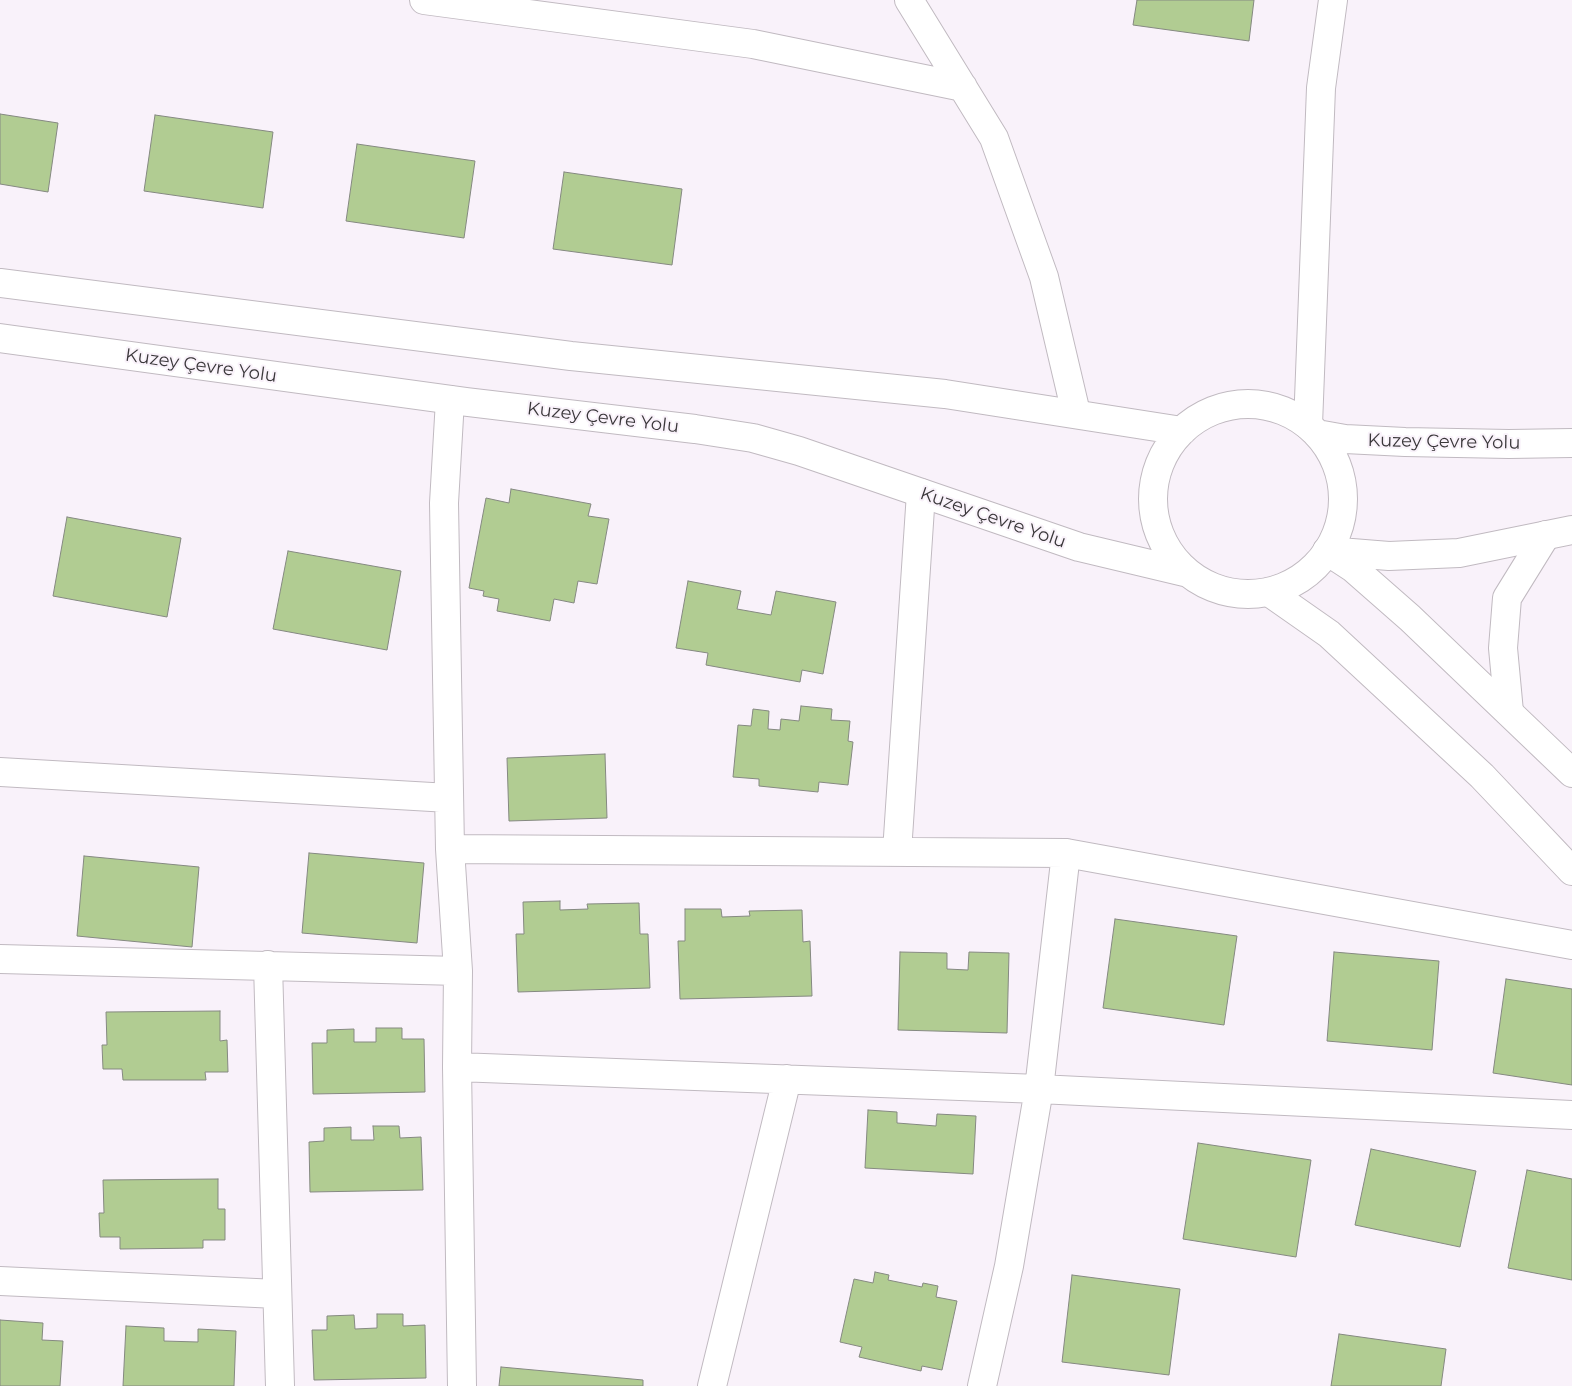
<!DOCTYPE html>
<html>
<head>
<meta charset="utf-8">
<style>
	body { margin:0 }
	canvas { display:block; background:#f9f2fa }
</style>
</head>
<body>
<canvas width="1572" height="1386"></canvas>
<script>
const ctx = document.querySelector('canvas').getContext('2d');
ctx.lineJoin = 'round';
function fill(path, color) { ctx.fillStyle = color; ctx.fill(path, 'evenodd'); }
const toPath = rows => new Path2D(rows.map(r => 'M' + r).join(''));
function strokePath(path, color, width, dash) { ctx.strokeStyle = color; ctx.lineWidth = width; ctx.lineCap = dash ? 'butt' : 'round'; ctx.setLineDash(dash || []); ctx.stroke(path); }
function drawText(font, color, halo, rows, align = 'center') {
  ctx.font = font + ' Montserrat,sans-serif'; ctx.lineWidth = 4; ctx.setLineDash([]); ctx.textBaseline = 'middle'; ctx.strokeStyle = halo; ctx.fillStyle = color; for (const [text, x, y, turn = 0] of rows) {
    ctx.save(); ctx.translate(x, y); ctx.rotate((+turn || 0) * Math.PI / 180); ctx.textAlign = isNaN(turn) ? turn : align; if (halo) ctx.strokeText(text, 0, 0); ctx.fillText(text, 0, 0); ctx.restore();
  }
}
const building = toPath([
	[1137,0,1254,0,1249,41,1133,25,1137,0],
	[0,114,58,123,48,192,0,184,0,114],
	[155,115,273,132,263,208,144,191,155,115],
	[357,144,475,161,464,238,346,221,357,144],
	[564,172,682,189,672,265,553,249,564,172],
	[511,489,591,504,588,516,609,519,597,584,578,581,574,603,554,599,550,621,497,611,499,599,483,596,484,591,469,588,486,498,509,503,511,489],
	[67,517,181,538,167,617,53,596,67,517],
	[288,551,401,571,387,650,273,629,288,551],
	[688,581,741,591,737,609,771,615,776,591,836,602,823,674,802,670,800,682,706,665,708,653,676,648,688,581],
	[801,706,832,709,831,720,850,721,848,741,853,742,848,785,819,782,818,792,759,786,759,779,733,777,738,725,751,726,753,709,769,711,768,729,780,730,781,719,799,721,801,706],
	[605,754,607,818,509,821,507,758,605,754],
	[309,853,424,863,417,943,302,933,309,853],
	[84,856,199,867,192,947,77,936,84,856],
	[560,901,560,910,588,909,587,904,639,903,640,934,648,934,650,988,518,992,516,934,524,934,523,902,560,901],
	[685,909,721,909,722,917,750,916,749,911,802,910,803,942,810,941,812,996,680,999,678,941,685,941,685,909],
	[1115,919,1237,936,1224,1025,1103,1008,1115,919],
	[900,952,947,953,947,969,968,970,969,952,1009,953,1007,1033,898,1030,900,952],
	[1334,952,1439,961,1432,1050,1327,1041,1334,952],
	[1506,979,1572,989,1572,1085,1493,1073,1506,979],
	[220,1011,220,1041,227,1040,228,1072,205,1072,206,1080,123,1080,122,1069,103,1069,102,1045,107,1045,106,1012,220,1011],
	[376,1028,402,1028,402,1039,424,1039,425,1092,313,1094,312,1043,327,1043,327,1030,354,1029,354,1042,376,1042,376,1028],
	[868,1110,897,1112,897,1123,936,1126,937,1114,976,1116,973,1174,865,1168,868,1110],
	[373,1126,399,1126,400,1138,421,1137,423,1190,310,1192,309,1142,324,1141,324,1128,351,1127,351,1140,374,1140,373,1126],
	[1198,1143,1311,1160,1296,1257,1183,1239,1198,1143],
	[1371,1149,1476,1171,1460,1247,1355,1225,1371,1149],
	[1527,1170,1572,1179,1572,1280,1508,1268,1527,1170],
	[218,1179,218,1209,225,1209,225,1240,203,1240,203,1248,120,1249,120,1237,100,1237,99,1213,104,1213,103,1180,218,1179],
	[875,1272,889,1275,888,1280,922,1287,923,1283,938,1286,936,1297,957,1301,942,1370,922,1366,921,1371,859,1357,862,1347,840,1342,854,1279,873,1283,875,1272],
	[1072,1275,1180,1289,1169,1375,1062,1362,1072,1275],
	[377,1314,403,1314,403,1326,425,1325,426,1378,314,1380,312,1330,327,1330,327,1316,354,1315,355,1329,377,1328,377,1314],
	[0,1320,43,1323,42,1340,63,1341,60,1386,0,1386,0,1320],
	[126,1326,164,1328,164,1341,198,1342,198,1329,236,1331,234,1386,123,1386,126,1326],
	[1339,1334,1446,1349,1441,1386,1331,1386,1339,1334],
	[501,1367,643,1380,643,1386,499,1386,501,1367]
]);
fill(building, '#b1cc92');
strokePath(building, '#858981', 1);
const street = toPath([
	[424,0,753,44,963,87],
	[909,0,994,138,1044,277,1076,413],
	[450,400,444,503,450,849,458,971,457,1067,462,1386],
	[1308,425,1321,88,1333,0],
	[1509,712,1503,648,1507,598,1546,535],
	[0,772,449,798],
	[450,849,1066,853,1572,945],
	[897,852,921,493],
	[0,959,458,971],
	[268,965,280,1386],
	[457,1067,1039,1089,1572,1115],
	[0,1281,277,1294],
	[712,1386,787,1079],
	[982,1386,1009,1266,1039,1089,1066,853]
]);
const secondary = toPath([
	[1327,551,1353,568,1410,618,1572,773],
	[1269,592,1329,634,1482,776,1572,871]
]);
const primary = toPath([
	[0,283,571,356,945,394,1182,431],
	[0,338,467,402,695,429,753,438,799,451,1079,547,1188,573],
	'1153 499a95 95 0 1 1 190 0a95 95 0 1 1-190 0Z',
	[1317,434,1345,439,1405,442,1509,444,1572,443],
	[1327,551,1389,556,1459,553,1572,530]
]);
strokePath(street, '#c1bac1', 30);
strokePath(secondary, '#c1bac1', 30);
strokePath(primary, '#c1bac1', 30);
strokePath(street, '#fff', 28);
strokePath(secondary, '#fff', 28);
strokePath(primary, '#fff', 28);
drawText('18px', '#3a373a', '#f9f2fa', [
	["Kuzey Çevre Yolu",201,366,8],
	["Kuzey Çevre Yolu",603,418,7],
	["Kuzey Çevre Yolu",1444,442,1],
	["Kuzey Çevre Yolu",993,518,19]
]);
</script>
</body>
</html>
